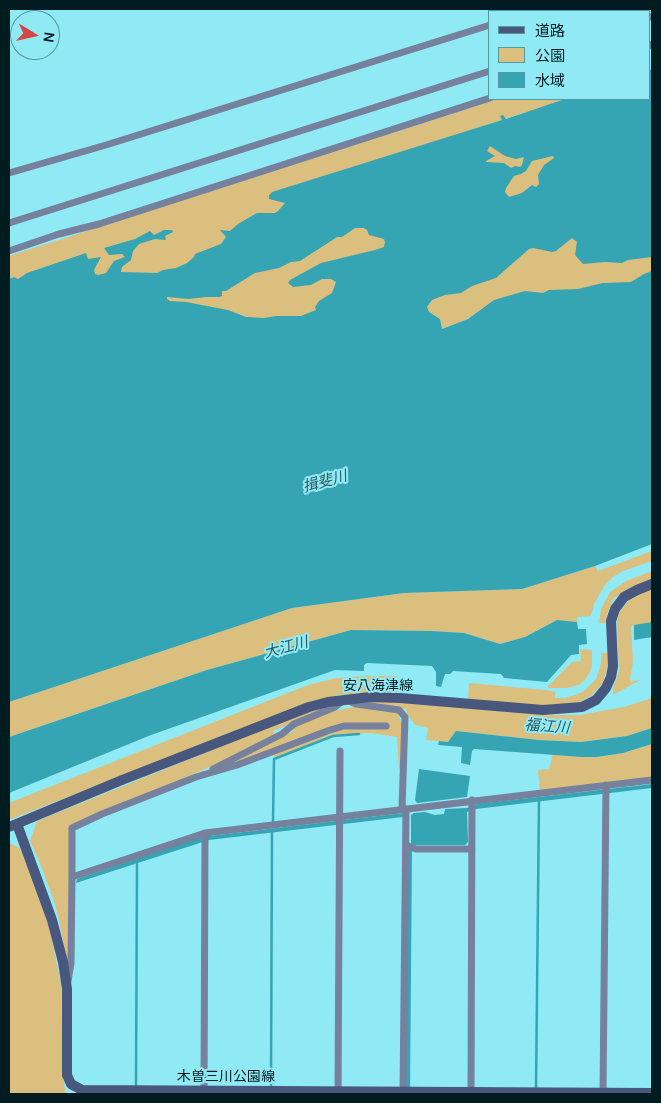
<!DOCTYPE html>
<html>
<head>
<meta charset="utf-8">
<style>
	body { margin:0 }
	#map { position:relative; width:661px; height:1103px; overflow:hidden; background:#90eaf6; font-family:Manrope,"Noto Sans JP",sans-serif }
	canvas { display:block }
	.frame { position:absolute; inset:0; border:10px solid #001c20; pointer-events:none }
	.legend { position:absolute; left:488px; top:10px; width:162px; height:90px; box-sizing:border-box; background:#90eaf6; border:1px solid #5698a0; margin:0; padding:6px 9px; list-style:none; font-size:15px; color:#001c20 }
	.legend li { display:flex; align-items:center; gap:10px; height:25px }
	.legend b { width:25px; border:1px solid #5698a0 }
	.north { position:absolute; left:10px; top:10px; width:50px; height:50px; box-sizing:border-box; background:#90eaf6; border:1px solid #5698a0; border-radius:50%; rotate:99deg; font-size:14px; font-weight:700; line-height:20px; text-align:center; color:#001c20 }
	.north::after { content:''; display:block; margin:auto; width:18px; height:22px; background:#d64740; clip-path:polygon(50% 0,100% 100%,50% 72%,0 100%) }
</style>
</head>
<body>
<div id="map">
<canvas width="661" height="1103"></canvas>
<div class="frame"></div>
<ul class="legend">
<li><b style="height:6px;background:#47577e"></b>道路</li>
<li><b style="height:14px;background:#dbbf7e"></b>公園</li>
<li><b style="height:14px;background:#35a5b3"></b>水域</li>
</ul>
<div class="north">N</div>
</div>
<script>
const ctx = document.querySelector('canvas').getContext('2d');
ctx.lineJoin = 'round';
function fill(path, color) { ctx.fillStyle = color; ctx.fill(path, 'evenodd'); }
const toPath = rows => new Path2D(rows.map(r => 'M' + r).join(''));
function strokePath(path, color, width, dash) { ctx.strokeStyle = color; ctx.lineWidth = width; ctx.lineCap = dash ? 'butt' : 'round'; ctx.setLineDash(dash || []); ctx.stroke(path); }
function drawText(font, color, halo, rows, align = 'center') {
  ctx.font = font + ' Manrope,"Noto Sans JP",sans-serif'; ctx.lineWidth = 4; ctx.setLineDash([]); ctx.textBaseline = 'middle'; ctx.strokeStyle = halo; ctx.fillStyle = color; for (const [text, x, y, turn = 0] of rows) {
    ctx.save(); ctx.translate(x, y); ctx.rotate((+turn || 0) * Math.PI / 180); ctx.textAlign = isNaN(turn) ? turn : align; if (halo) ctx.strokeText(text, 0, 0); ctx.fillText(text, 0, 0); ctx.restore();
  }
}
fill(toPath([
	[498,99,605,99,526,112,437,141,291,209,168,276,112,276,17,280,14,277,9,279,9,256],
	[484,144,535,153,579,160,508,205,440,156],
	[324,215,395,234,325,322,248,320,136,293],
	[560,235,652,245,652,277,637,284,480,311,464,321,441,329,440,319,429,312,426,307,427,295],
	[652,551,652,561,623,571,613,577,605,585,594,604,591,616,577,617,577,622,557,620,525,637,500,644,464,633,432,631,351,630,207,670,9,737,9,702,292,608,404,593,522,589,595,566,598,571],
	[652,571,652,580,630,588,614,598,607,614,606,623,599,623,601,609,610,592,626,581],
	[652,587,652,622,631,626,633,662,630,680,631,682,642,679,615,694,613,694,613,688,619,672,617,620,618,614,629,600,640,591],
	[580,649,592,650,592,666,589,674,584,681,579,685,567,688,548,688,548,686,572,662,581,661],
	[601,653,608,653,608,665,603,683,591,696,577,704,544,707,468,699,469,683,546,690,555,692,555,698,565,698,575,695,583,692,596,679,601,664],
	[367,676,397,676,397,692,338,695,309,703,9,820,9,803,308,685,337,678],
	[652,698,652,728,627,736,581,742,539,740,457,731,448,742,426,740,428,728,415,725,407,714,406,709,359,702,400,702,543,715,580,715,624,707],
	[331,706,273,731,275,734,224,761,69,827,69,962,67,962,59,920,54,901,39,861,30,841,37,821,301,714],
	[353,707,395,712,398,714,402,725,401,769,399,769,397,737,371,733,332,735,276,757,269,754,341,730,357,729,345,724,227,765,294,731,294,727,326,713],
	[652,744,652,778,540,791,538,770,549,769,553,754,582,757,597,757,623,753],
	[9,843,20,848,41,900,49,925,61,985,63,1078,66,1094,9,1094]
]), '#dbbf7e');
fill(toPath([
	[652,69,652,257,628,260,622,263,605,262,583,264,575,255,577,242,572,238,556,251,552,252,533,248,529,249,496,278,472,286,461,293,445,295,432,300,427,307,429,312,440,319,442,329,468,319,494,300,525,291,543,293,549,290,578,289,603,283,631,282,644,274,652,271,652,544,595,566,522,589,404,593,292,608,9,702,9,279,14,277,18,279,27,273,86,253,88,259,101,257,94,270,95,274,98,275,106,273,114,261,125,257,122,254,109,255,104,248,135,239,150,231,154,235,164,230,172,230,173,232,165,236,166,239,165,240,155,239,139,244,133,251,131,260,122,267,121,272,157,273,163,270,176,268,187,263,194,257,195,254,221,244,226,237,220,230,230,231,238,224,257,213,275,213,278,211,285,203,269,199,269,195,272,192,502,120,500,116,503,115,506,119,565,99,650,99,650,70],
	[490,146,505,156,516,159,524,157,522,165,520,167,515,166,511,168,504,163,486,162,486,161,495,156,487,151],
	[553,156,554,158,544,165,538,175,539,184,536,187,532,185,522,193,509,197,505,192,506,188,514,176,521,174,526,171,532,161],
	[355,228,364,228,367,230,369,235,384,239,385,242,384,247,375,250,321,263,290,280,288,283,293,287,311,285,322,279,331,279,336,282,332,293,319,301,315,307,316,310,301,316,276,316,264,318,246,317,228,310,186,302,170,301,167,299,167,297,189,299,206,297,219,297,222,296,222,291,226,291,255,273,279,268,291,262,300,261,337,237,342,237],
	[557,620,577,622,578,629,586,629,587,644,579,645,579,654,571,655,547,682,504,678,501,674,453,671,450,674,445,674,441,687,436,686,436,672,432,666,367,663,364,665,364,671,335,670,151,735,9,793,9,737,207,670,351,630,432,631,464,633,500,644,525,637],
	[652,622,652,637,634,640,634,625],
	[652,728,652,744,623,753,597,757,582,757,474,749,472,751,470,765,461,763,462,747,438,745,439,741,448,742,456,731,539,740,581,742,627,736],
	[419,769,470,776,467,797,417,803,415,800],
	[652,784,652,788,476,809,467,812,468,842,465,845,415,845,412,852,410,1094,405,1094,408,853,411,843,411,815,414,813,425,812,435,815,444,814,445,809,467,808,477,804],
	[403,813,403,817,209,840,76,883,77,879,201,837]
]), '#35a5b3');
strokePath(toPath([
	[273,822,274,759,333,736,359,734],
	[136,1085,137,864],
	[271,1086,272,830],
	[536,1089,539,801]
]), '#35a5b3', 2.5);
strokePath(toPath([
	[535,11,543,9],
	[650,17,652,17],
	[650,45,652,44],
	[9,173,106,145,490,25],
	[9,223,490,71],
	[9,251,59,234,99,224,490,98],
	[213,769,282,734,294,724,335,707,345,699,356,704,399,710,405,717,402,809],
	[406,845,416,849,472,849],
	[72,877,72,828,102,814,196,777,237,765,330,730,344,726,386,726],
	[68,981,71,963,72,877,205,833,652,780],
	[204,1094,205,833],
	[338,1094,340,751],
	[403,1094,406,809],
	[471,1094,472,800],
	[603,1094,606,785]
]), '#75819d', 7);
strokePath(toPath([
	[17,824,52,920,63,962,67,989,67,1075,71,1084,82,1090,652,1093],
	[9,827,122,780,309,707,328,702,370,697,400,698,543,710,582,707,596,700,606,688,611,677,613,666,611,621,615,609,624,597,637,590,652,584]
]), '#47577e', 10);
drawText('14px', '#001c20', '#90eaf6', [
	["安八海津線",378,686],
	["木曽三川公園線",226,1077]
]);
drawText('italic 15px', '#2c5b61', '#90eaf6', [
	["揖斐川",325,482,-15],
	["大江川",286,648,-15],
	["福江川",547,727,4]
]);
</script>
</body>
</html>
